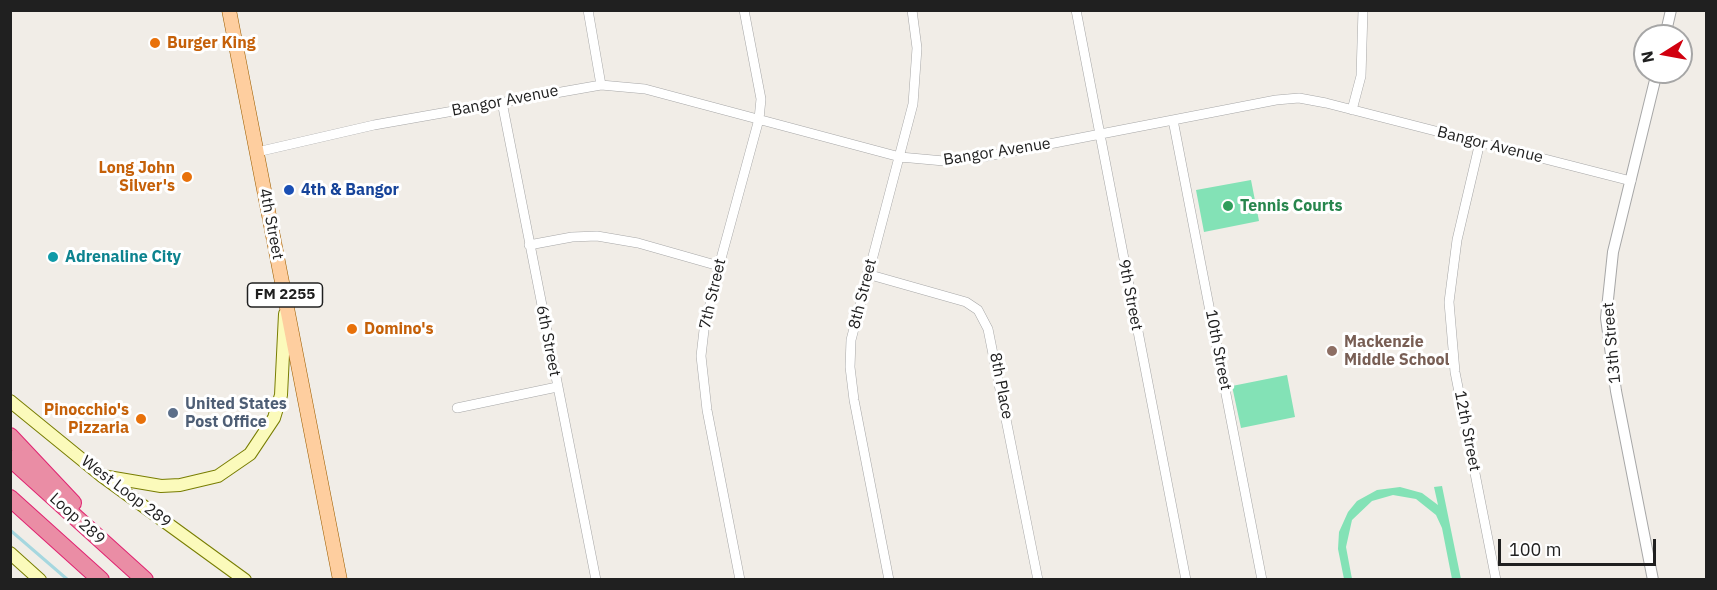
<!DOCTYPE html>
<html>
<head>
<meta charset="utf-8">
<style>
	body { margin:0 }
	#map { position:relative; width:1717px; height:590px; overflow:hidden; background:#f1ede7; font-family:"IBM Plex Sans",sans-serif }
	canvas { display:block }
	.frame { position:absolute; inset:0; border:12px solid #202020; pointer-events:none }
	.north { position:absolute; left:1633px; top:24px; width:60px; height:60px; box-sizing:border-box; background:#fff; border:2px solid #a6a6a6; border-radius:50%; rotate:259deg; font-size:16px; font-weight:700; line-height:24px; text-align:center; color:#202020 }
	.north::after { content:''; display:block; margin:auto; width:21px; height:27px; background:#d1000f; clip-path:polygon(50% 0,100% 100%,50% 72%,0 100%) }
	.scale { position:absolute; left:1498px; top:539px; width:158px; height:27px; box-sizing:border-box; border:3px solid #202020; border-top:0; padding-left:8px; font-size:18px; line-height:21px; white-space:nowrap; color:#202020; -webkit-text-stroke:4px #fff; paint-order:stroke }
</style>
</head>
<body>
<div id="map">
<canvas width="1717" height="590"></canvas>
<div class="frame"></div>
<div class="north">N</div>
<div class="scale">100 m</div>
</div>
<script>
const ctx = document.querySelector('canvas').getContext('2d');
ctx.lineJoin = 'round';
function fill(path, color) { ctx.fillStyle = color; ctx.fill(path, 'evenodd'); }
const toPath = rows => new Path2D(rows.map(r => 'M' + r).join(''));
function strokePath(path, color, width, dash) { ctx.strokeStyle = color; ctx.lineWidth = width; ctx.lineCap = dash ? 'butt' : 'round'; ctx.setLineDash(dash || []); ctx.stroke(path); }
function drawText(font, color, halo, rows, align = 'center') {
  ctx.font = font + ' "IBM Plex Sans",sans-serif'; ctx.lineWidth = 6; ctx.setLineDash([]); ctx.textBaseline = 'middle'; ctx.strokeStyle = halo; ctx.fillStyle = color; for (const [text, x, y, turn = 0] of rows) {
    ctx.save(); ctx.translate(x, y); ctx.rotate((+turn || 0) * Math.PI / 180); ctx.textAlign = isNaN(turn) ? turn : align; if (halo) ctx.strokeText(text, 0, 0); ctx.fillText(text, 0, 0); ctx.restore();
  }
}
fill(toPath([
	[1251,180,1259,221,1204,232,1196,190],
	[1287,375,1295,417,1241,428,1232,386],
	[1442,486,1461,579,1452,579,1442,528,1436,515,1416,499,1393,495,1372,501,1352,520,1346,547,1352,579,1344,579,1338,549,1339,532,1348,512,1357,501,1377,490,1400,487,1422,493,1438,505,1434,487]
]), '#83e2b6');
strokePath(toPath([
	[10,530,68,580]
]), '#a6d7df', 3);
const minor = toPath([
	[588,10,601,85],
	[1076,10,1186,580],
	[502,102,596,580],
	[1352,110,1361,76,1363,10],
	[1173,120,1262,580],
	[1480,142,1457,240,1449,302,1455,372,1496,580],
	[257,152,374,125,601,85,645,89,900,157,944,161,977,158,1276,100,1299,98,1326,103,1631,181],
	[529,245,572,237,597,236,638,243,719,266],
	[867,274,966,302,978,310,988,329,1038,580],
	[457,408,557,387],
	[740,580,707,410,701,356,704,330,719,266,759,119,761,99,744,10],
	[889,580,854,400,850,367,851,340,913,104,917,48,912,10]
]);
const tertiary = toPath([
	[1665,36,1671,10],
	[1653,580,1616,391,1606,318,1613,252,1657,72]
]);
const secondary = toPath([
	[10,401,102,476,245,580],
	[102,476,161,486,180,485,218,476,250,454,274,418,281,395,285,314],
	[10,553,40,580]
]);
const primary = toPath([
	[229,10,340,580]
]);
const motorway = toPath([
	[10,436,73,503],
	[10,458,145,580],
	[10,498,101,580]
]);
strokePath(minor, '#a7a7a7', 10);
strokePath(tertiary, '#a7a7a7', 12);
strokePath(secondary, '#787d02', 14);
strokePath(primary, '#9d5e00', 15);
strokePath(motorway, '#e02371', 18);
strokePath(minor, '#fff', 9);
strokePath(tertiary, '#fff', 10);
strokePath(secondary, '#fbfabb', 12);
strokePath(primary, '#fece9f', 14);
strokePath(motorway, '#ea8da5', 16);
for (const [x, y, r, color] of [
	[155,43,6,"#e8710a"],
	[187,177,6,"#e8710a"],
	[289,190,6,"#1a4fb4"],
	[1228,206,6,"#2e9e5b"],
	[53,257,6,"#0f9aa8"],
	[352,329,6,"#e8710a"],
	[1332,351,6,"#8d6e63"],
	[173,413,6,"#5c6f8a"],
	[141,419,6,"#e8710a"]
]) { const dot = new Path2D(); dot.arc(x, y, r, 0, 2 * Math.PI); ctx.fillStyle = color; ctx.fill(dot); strokePath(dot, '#fff', 2); }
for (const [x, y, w] of [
	[285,295,75]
]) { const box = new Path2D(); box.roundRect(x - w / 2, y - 12, w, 24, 4.5); ctx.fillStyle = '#fff'; ctx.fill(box); strokePath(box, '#202020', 1.5); }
drawText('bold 15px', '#202020', null, [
	["FM 2255",285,295]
]);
drawText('bold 16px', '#c56008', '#fff', [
	["Burger King",167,43],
	["Long John",175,168,"right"],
	["Silver's",175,186,"right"],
	["Domino's",364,329],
	["Pinocchio's",129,410,"right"],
	["Pizzaria",129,428,"right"]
], 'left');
drawText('16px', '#202020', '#fff', [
	["Bangor Avenue",505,101,-11],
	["Bangor Avenue",1490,145,14],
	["Bangor Avenue",997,152,-9],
	["4th Street",271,224,79],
	["7th Street",713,294,-77],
	["8th Street",863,294,-76],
	["9th Street",1130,295,79],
	["6th Street",548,341,79],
	["13th Street",1612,343,-95],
	["10th Street",1218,350,79],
	["8th Place",1001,386,79],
	["12th Street",1467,431,79],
	["West Loop 289",126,492,37],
	["Loop 289",77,519,42]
]);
drawText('bold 16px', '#164399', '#fff', [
	["4th & Bangor",301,190]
], 'left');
drawText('bold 16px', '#27864d', '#fff', [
	["Tennis Courts",1240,206]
], 'left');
drawText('bold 16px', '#0d838f', '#fff', [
	["Adrenaline City",65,257]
], 'left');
drawText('bold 16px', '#785e54', '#fff', [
	["Mackenzie",1344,342],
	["Middle School",1344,360]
], 'left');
drawText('bold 16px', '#4e5e75', '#fff', [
	["United States",185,404],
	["Post Office",185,422]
], 'left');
</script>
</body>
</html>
